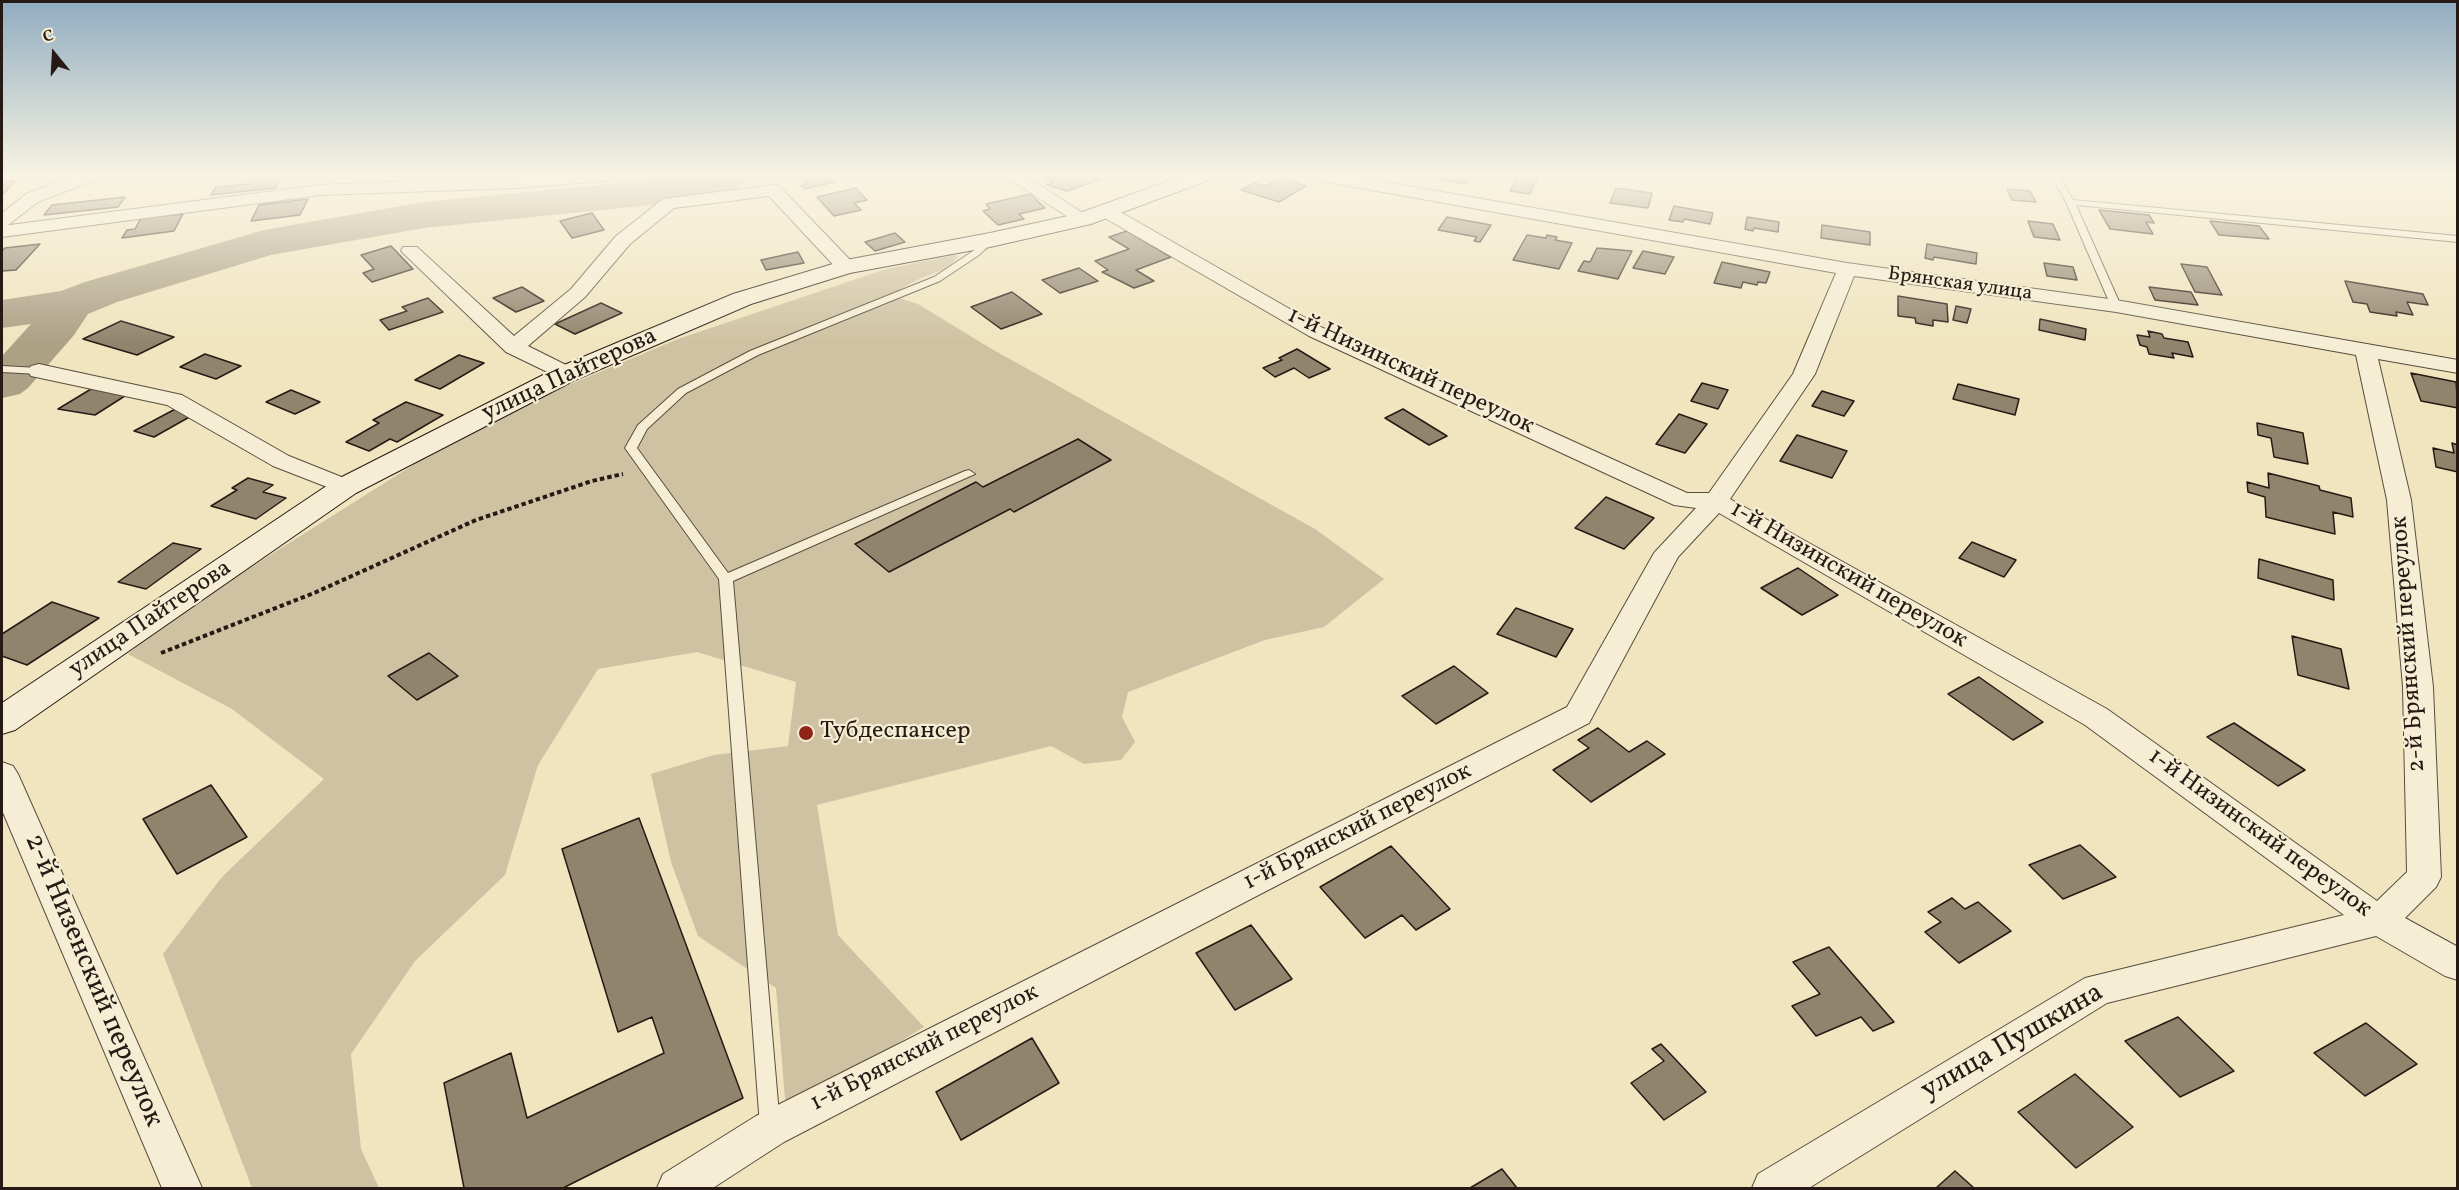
<!DOCTYPE html>
<html>
<head>
<meta charset="utf-8">
<style>
	body { margin:0 }
	#map { position:relative; width:2459px; height:1190px; overflow:hidden; background:#f0e5bf; font-family:Vollkorn,serif }
	canvas { display:block }
	.frame { position:absolute; inset:0; border:3px solid #271a14; pointer-events:none }
	.north { position:absolute; left:24px; top:24px; width:60px; height:60px; -webkit-text-stroke:4px #f5eed5; paint-order:stroke; rotate:342deg; font-size:16px; font-weight:700; line-height:24px; text-align:center; color:#271a14 }
	.north::after { content:''; display:block; margin:auto; width:21px; height:27px; background:#271a14; clip-path:polygon(50% 0,100% 100%,50% 72%,0 100%) }
</style>
</head>
<body>
<div id="map">
<canvas width="2459" height="1190"></canvas>
<div class="frame"></div>
<div class="north">С</div>
</div>
<script>
const ctx = document.querySelector('canvas').getContext('2d');
ctx.lineJoin = 'round';
function fill(path, color) { ctx.fillStyle = color; ctx.fill(path, 'evenodd'); }
const toPath = rows => new Path2D(rows.map(r => 'M' + r).join(''));
function strokePath(path, color, width, dash) { ctx.strokeStyle = color; ctx.lineWidth = width; ctx.lineCap = dash ? 'butt' : 'round'; ctx.setLineDash(dash || []); ctx.stroke(path); }
function drawText(font, color, halo, rows, align = 'center') {
  ctx.font = font + ' Vollkorn,serif'; ctx.lineWidth = 4.5; ctx.setLineDash([]); ctx.textBaseline = 'middle'; ctx.strokeStyle = halo; ctx.fillStyle = color; for (const [text, x, y, turn = 0] of rows) {
    ctx.save(); ctx.translate(x, y); ctx.rotate((+turn || 0) * Math.PI / 180); ctx.textAlign = isNaN(turn) ? turn : align; if (halo) ctx.strokeText(text, 0, 0); ctx.fillText(text, 0, 0); ctx.restore();
  }
}
fill(toPath([
	[954,255,959,256,947,268,917,280,890,295,918,304,990,348,1315,529,1384,579,1324,627,1265,640,1128,692,1122,717,1135,742,1121,760,1084,764,1051,746,817,805,838,935,924,1027,786,1111,776,988,698,936,671,862,651,774,714,755,788,746,796,682,697,652,598,669,538,765,505,875,415,961,351,1054,361,1149,379,1188,252,1188,163,954,222,877,324,779,232,709,128,654,181,611,456,438,564,387,678,339,886,269]
]), '#cec2a2');
fill(toPath([
	[693,176,748,176,742,185,700,200,424,228,271,255,117,302,88,314,74,335,28,388,20,394,2,398,2,356,31,324,2,328,2,300,61,291,85,282,264,230,424,202,693,176]
]), '#aca085');
const building = toPath([
	[281,176,276,188,211,195,216,187,248,184,251,178,281,176],
	[799,176,829,176,835,182,805,189,801,186,807,184,799,176],
	[1096,176,1101,179,1067,191,1047,185,1054,183,1042,177,1096,176],
	[1437,176,1470,176,1466,184,1435,179,1437,176],
	[1517,176,1538,177,1530,194,1510,191,1517,176],
	[1280,178,1306,186,1279,202,1241,190,1254,183,1266,186,1280,178],
	[15,181,2,195,2,182,15,181],
	[856,188,867,200,854,203,861,210,834,216,817,197,856,188],
	[1616,188,1652,193,1648,208,1610,203,1616,188],
	[2007,189,2030,191,2036,202,2012,200,2007,189],
	[1030,194,1045,208,1019,214,1024,219,998,225,983,211,990,209,986,204,1030,194],
	[125,197,118,207,44,215,52,205,125,197],
	[308,199,300,215,251,221,259,205,308,199],
	[1674,206,1713,213,1710,224,1684,219,1683,222,1669,220,1674,206],
	[2099,210,2149,215,2154,223,2146,222,2153,234,2110,229,2099,210],
	[592,213,604,230,572,238,560,221,592,213],
	[183,214,174,231,122,238,127,230,135,229,141,218,183,214],
	[1447,217,1491,225,1480,242,1474,241,1477,237,1438,230,1447,217],
	[1747,217,1779,222,1778,232,1754,228,1753,231,1745,229,1747,217],
	[2028,221,2053,224,2060,240,2034,237,2028,221],
	[2210,221,2259,226,2269,239,2219,235,2210,221],
	[1822,225,1870,232,1870,245,1821,238,1822,225],
	[1127,231,1171,257,1136,270,1154,281,1134,288,1102,272,1108,270,1095,261,1129,249,1109,237,1127,231],
	[895,233,905,242,875,251,865,242,895,233],
	[1527,235,1546,238,1547,235,1557,237,1555,240,1572,243,1559,269,1513,260,1527,235],
	[40,244,16,270,2,271,2,251,5,248,40,244],
	[1927,244,1977,253,1976,264,1934,257,1933,260,1925,258,1927,244],
	[391,246,413,269,372,282,363,273,374,269,361,255,391,246],
	[1597,248,1632,251,1618,279,1578,271,1584,261,1590,262,1597,248],
	[1643,251,1674,257,1665,274,1633,268,1643,251],
	[798,252,804,263,766,270,761,260,798,252],
	[1722,262,1770,272,1766,283,1758,282,1757,285,1743,282,1741,288,1714,283,1722,262],
	[2044,263,2073,267,2077,280,2047,276,2044,263],
	[2181,264,2207,267,2222,295,2195,292,2181,264],
	[1079,268,1098,281,1060,293,1042,280,1079,268],
	[2345,281,2423,294,2428,305,2407,302,2413,315,2396,312,2397,316,2370,312,2367,304,2353,302,2345,281],
	[522,287,544,301,516,312,493,298,522,287],
	[2149,287,2191,292,2198,305,2155,300,2149,287],
	[1012,292,1042,314,1001,329,971,307,1012,292],
	[1898,296,1947,304,1948,322,1933,320,1933,326,1916,323,1915,318,1898,316,1898,296],
	[428,298,443,312,389,330,380,320,407,311,402,307,428,298],
	[601,303,622,313,575,334,555,324,601,303],
	[1956,306,1971,309,1967,323,1953,320,1956,306],
	[2040,319,2086,329,2085,340,2039,330,2040,319],
	[121,321,174,337,137,355,83,339,121,321],
	[2148,331,2162,334,2164,338,2188,342,2193,357,2172,353,2174,358,2149,354,2147,347,2140,345,2137,335,2150,337,2148,331],
	[1297,349,1330,369,1309,378,1294,368,1275,377,1263,368,1282,360,1279,358,1297,349],
	[205,354,241,366,216,379,180,367,205,354],
	[459,355,484,363,440,389,415,380,459,355],
	[2411,373,2456,382,2458,408,2421,401,2411,373],
	[1702,383,1728,390,1718,409,1691,401,1702,383],
	[1958,384,2019,399,2015,415,1953,399,1958,384],
	[96,386,139,387,95,415,58,409,96,386],
	[291,390,320,402,295,414,266,402,291,390],
	[1822,391,1854,401,1844,416,1812,406,1822,391],
	[406,402,443,415,397,442,390,439,369,451,346,442,379,423,373,420,406,402],
	[181,406,200,411,154,437,134,431,181,406],
	[1403,409,1447,436,1429,445,1385,418,1403,409],
	[1679,414,1707,424,1685,453,1656,444,1679,414],
	[2257,423,2303,433,2308,464,2274,457,2271,438,2258,435,2257,423],
	[1797,435,1847,451,1832,478,1780,461,1797,435],
	[1078,439,1111,460,1014,512,1010,509,889,572,855,544,976,482,983,487,1078,439],
	[2452,443,2458,445,2458,472,2436,467,2433,448,2454,453,2452,443],
	[2268,473,2319,486,2320,490,2351,498,2353,517,2333,512,2335,534,2266,517,2265,497,2248,492,2247,482,2269,488,2268,473],
	[248,478,273,485,263,492,286,498,256,519,211,506,237,490,232,488,248,478],
	[1606,497,1654,518,1624,549,1575,528,1606,497],
	[1972,542,2016,560,2004,577,1959,558,1972,542],
	[173,543,201,549,146,589,118,582,173,543],
	[2259,559,2333,580,2334,600,2258,578,2259,559],
	[1798,568,1838,595,1802,615,1761,588,1798,568],
	[52,602,99,618,27,665,2,656,2,634,52,602],
	[1516,608,1573,629,1556,657,1497,634,1516,608],
	[2292,636,2341,649,2349,689,2298,675,2292,636],
	[429,653,458,676,417,700,388,676,429,653],
	[1454,666,1488,693,1436,724,1402,696,1454,666],
	[1979,677,2043,722,2013,740,1948,694,1979,677],
	[2234,723,2305,770,2278,786,2207,737,2234,723],
	[1598,728,1629,752,1647,741,1665,754,1591,802,1553,770,1589,748,1578,740,1598,728],
	[211,785,247,837,177,874,143,819,211,785],
	[639,818,743,1098,563,1188,464,1188,444,1083,511,1053,527,1118,664,1053,652,1017,618,1032,562,849,639,818],
	[2080,845,2116,877,2063,899,2029,865,2080,845],
	[1391,846,1450,909,1416,930,1402,915,1365,938,1320,887,1391,846],
	[1952,898,1965,909,1978,902,2011,931,1959,963,1925,932,1941,922,1928,912,1952,898],
	[1251,925,1292,979,1235,1010,1196,953,1251,925],
	[1829,947,1894,1022,1873,1031,1861,1017,1816,1036,1792,1006,1820,994,1793,962,1829,947],
	[2178,1017,2234,1071,2180,1097,2125,1041,2178,1017],
	[2366,1023,2417,1064,2365,1096,2314,1053,2366,1023],
	[1032,1038,1059,1083,961,1140,936,1092,1032,1038],
	[1661,1044,1706,1092,1664,1120,1631,1083,1664,1061,1652,1049,1661,1044],
	[2075,1074,2133,1127,2076,1168,2018,1112,2075,1074],
	[1502,1169,1517,1188,1470,1188,1502,1169],
	[1955,1171,1974,1188,1936,1188,1955,1171]
]);
fill(building, '#90846d');
strokePath(building, '#271a14', 1.5);
const service = toPath([
	[2051,176,2059,176,2073,200,2458,236,2458,242,2076,205,2121,306,2116,309,2111,306,2066,202,2051,176],
	[987,238,995,240,979,255,940,281,758,355,686,393,647,429,637,448,728,573,965,471,969,470,975,474,733,581,780,1126,777,1133,770,1135,763,1133,760,1126,719,579,625,448,638,425,678,389,750,351,934,277,973,251,987,238],
	[2,366,39,368,44,371,39,374,2,372,2,366]
]);
const minor = toPath([
	[73,176,98,176,95,180,38,202,8,225,2,226,320,185,537,176,611,176,608,180,602,181,516,188,320,195,2,237,2,213,26,194,73,176],
	[1005,176,1026,176,1092,219,1089,223,1077,223,1005,176],
	[1312,176,1351,176,1847,263,2116,300,2458,360,2458,373,2378,359,2411,500,2433,687,2441,877,2436,887,2405,918,2458,947,2458,980,2445,976,2376,936,2107,1003,1809,1188,1752,1188,1758,1174,2085,978,2344,915,2085,725,1719,513,1678,557,1589,723,784,1142,713,1188,657,1188,663,1174,756,1116,1567,707,1654,553,1696,508,1674,505,1309,336,1098,214,1095,210,1098,206,1110,206,1323,328,1687,493,1709,493,1793,374,1836,273,1321,181,1315,180,1312,176],
	[1854,276,2116,312,2356,355,2387,500,2403,687,2407,872,2377,901,2107,709,1730,499,1815,374,1854,276],
	[773,185,779,186,853,263,856,267,853,271,839,271,769,196,674,208,630,244,585,297,528,346,574,369,577,374,574,379,566,381,506,352,401,251,403,247,417,247,514,336,571,289,616,236,663,199,773,185],
	[39,364,182,395,289,456,354,482,357,487,354,492,345,494,273,466,167,405,31,376,28,371,31,366,39,364],
	[2,762,13,766,18,774,202,1188,162,1188,2,810,2,762]
]);
const secondary = toPath([
	[1182,176,1212,176,1209,180,1091,224,990,247,850,273,751,304,575,380,356,493,15,730,2,734,2,703,334,481,557,368,733,294,846,260,990,233,1077,214,1182,176]
]);
strokePath(service, '#594d3f', 2);
strokePath(minor, '#594d3f', 2);
strokePath(secondary, '#271a14', 2);
strokePath(toPath([
	[161,653,314,593,476,520,592,481,623,474]
]), '#271a14', 4, [4.5, 3]);
fill(service, '#f5eed5');
fill(minor, '#f5eed5');
fill(secondary, '#f5eed5');
const sky = ctx.createLinearGradient(0, 0, 0, 343);
sky.addColorStop(0, '#90acc0');
sky.addColorStop(0.51, '#f8f3e2');
sky.addColorStop(1, '#f8f3e200');
ctx.fillStyle = sky;
ctx.fillRect(0, 0, 2459, 343);
for (const [x, y, r, color] of [
	[806,733,8,"#8f2418"]
]) { const dot = new Path2D(); dot.arc(x, y, r, 0, 2 * Math.PI); ctx.fillStyle = color; ctx.fill(dot); strokePath(dot, '#f5eed5', 2); }
drawText('20px', '#271a14', '#f5eed5', [
	["Брянская улица",1960,285,8]
]);
drawText('24px', '#271a14', '#f5eed5', [
	["1-й Низинский переулок",1410,372,25],
	["улица Пайтерова",570,376,-25],
	["1-й Низинский переулок",1848,576,30],
	["улица Пайтерова",151,620,-34],
	["2-й Брянский переулок",2410,644,-94],
	["1-й Брянский переулок",1358,828,-27],
	["1-й Низинский переулок",2259,834,36],
	["1-й Брянский переулок",925,1049,-27]
]);
drawText('24px', '#271a14', '#f5eed5', [
	["Тубдеспансер",820,733]
], 'left');
drawText('28px', '#271a14', '#f5eed5', [
	["2-й Низенский переулок",92,981,67],
	["улица Пушкина",2013,1043,-30]
]);
</script>
</body>
</html>
